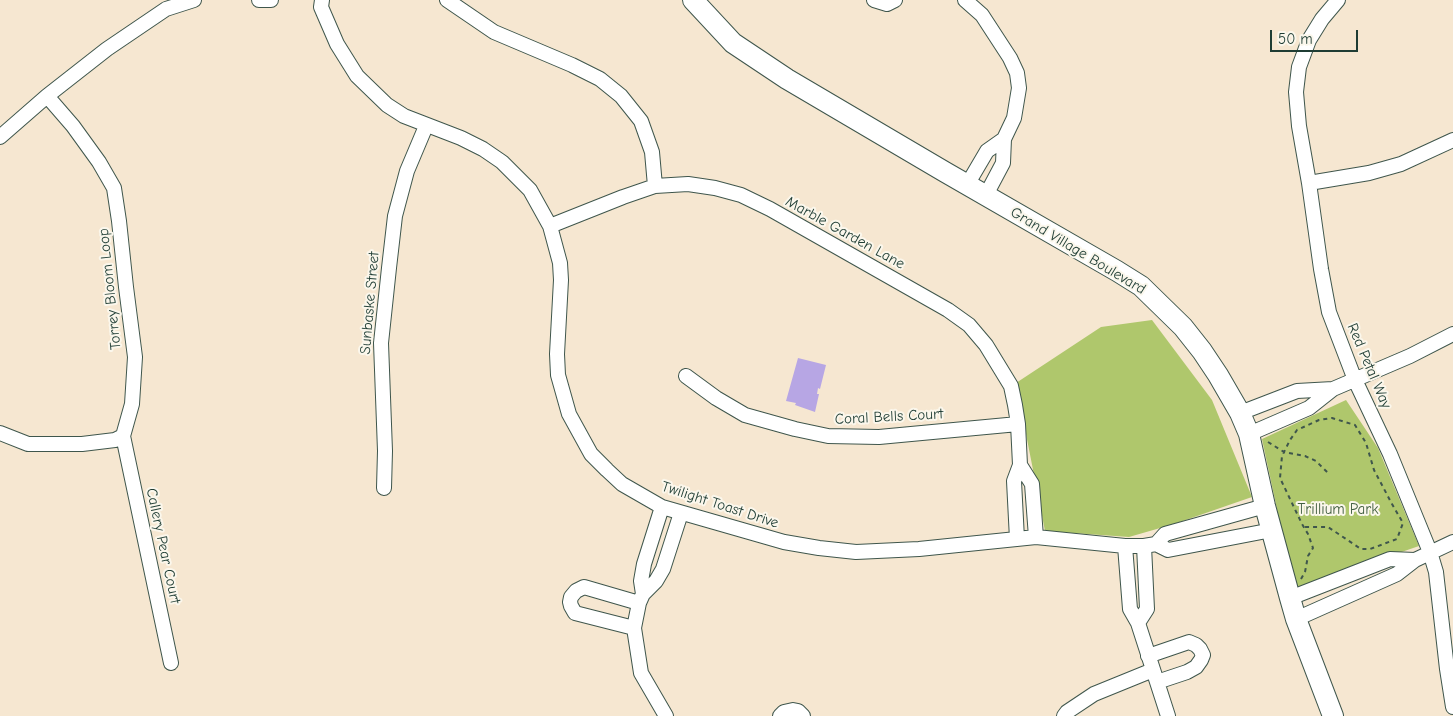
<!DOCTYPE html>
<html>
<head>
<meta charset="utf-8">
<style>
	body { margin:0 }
	#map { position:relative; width:1453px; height:716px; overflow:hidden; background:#f6e7d1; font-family:"Comic Neue",sans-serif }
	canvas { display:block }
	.scale { position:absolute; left:1270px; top:30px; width:88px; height:22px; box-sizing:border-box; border:2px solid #1f3d34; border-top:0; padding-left:6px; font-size:15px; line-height:18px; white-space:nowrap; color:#1f3d34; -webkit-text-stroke:4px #fbf7ec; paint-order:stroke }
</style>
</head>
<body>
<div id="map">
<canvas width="1453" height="716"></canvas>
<div class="scale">50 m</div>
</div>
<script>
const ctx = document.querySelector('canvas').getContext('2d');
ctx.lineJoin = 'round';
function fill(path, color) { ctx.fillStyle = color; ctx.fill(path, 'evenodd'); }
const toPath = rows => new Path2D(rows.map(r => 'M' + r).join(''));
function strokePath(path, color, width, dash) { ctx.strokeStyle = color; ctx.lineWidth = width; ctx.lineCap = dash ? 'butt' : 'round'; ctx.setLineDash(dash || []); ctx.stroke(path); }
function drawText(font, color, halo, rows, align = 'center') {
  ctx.font = font + ' "Comic Neue",sans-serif'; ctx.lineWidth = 4; ctx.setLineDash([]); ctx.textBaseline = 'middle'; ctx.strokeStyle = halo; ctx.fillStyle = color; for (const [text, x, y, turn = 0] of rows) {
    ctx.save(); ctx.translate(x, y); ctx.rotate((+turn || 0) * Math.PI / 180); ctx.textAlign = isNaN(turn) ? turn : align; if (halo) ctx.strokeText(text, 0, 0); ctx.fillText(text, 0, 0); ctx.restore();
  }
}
fill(toPath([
	[1152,320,1212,400,1252,497,1174,524,1129,537,1045,531,1016,383,1101,327],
	[1346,400,1378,448,1419,546,1294,589,1262,439]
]), '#afc76c');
fill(toPath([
	[798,358,826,365,820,389,818,388,817,394,819,394,815,412,795,405,796,403,786,401]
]), '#b7a6e4');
const street = toPath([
	[259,0,271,0],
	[322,0,321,7,337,44,357,76,387,105,404,116,461,138,483,149,502,162,530,190,550,226,560,263,561,280,557,354,558,375,569,414,591,454,607,470,622,484,662,507,784,542,819,548,856,552,919,549,1036,537,1125,546,1144,546,1156,544,1165,534,1265,506],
	[447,0,494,32,572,65,600,79,621,96,641,121,652,152,655,186],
	[874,0,887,4,895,0],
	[965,0,982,15,1010,58,1017,73,1019,88,1014,118,1004,139,1003,163,986,195],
	[1338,0,1322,19,1309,40,1299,67,1296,92,1299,126,1309,183,1321,269,1329,312,1355,380,1390,454,1430,552,1436,572,1447,669,1453,707],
	[0,137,47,96,107,49,166,9,194,0],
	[1309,183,1369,173,1401,164,1453,140],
	[967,185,987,151,1004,139],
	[550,226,623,197,655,186,688,184,715,188,741,195,770,209,948,310,969,325,986,345,1011,386,1015,405,1018,424,1020,465,1014,481,1017,539],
	[686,376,716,398,745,415,795,429,828,436,879,437,1018,424],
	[1240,413,1297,391,1333,389,1410,356,1453,334],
	[0,433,28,444,82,444,115,440,123,436,132,404,135,357,126,287,119,221,114,188,99,162,73,126,47,96],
	[1249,434,1309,408,1333,389],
	[123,436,171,663],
	[1020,465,1032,484,1036,537],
	[384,488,385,451,381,343,389,268,395,216,407,171,426,126],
	[1156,544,1168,550,1272,530],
	[1125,546,1130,609,1138,623,1168,716],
	[643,594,641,581,644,564,662,507],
	[1290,598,1390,559,1415,560],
	[1296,619,1397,574,1415,560,1453,542],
	[1138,623,1147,609,1144,546],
	[634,628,575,613,571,606,570,602,571,597,576,591,584,587,639,603],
	[1148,656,1189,642,1196,645,1200,649,1203,655,1201,660,1196,667,1187,672,1157,682],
	[666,716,641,673,634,628,639,603,643,594,656,581,663,569,681,513],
	[780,716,784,712,793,710,798,711,803,716],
	[1064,716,1067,712,1094,694,1153,670]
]);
const secondary = toPath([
	[693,0,733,43,787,79,945,172,1117,271,1141,286,1183,327,1202,351,1218,375,1240,413,1249,434,1265,506,1290,598,1296,619,1333,716]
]);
strokePath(street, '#3f564c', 16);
strokePath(secondary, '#3f564c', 22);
strokePath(toPath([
	[1268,442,1284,452,1305,456,1316,461,1329,474],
	[1301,579,1305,572,1308,556,1313,548,1308,534,1302,524,1280,478,1282,456,1290,440,1297,430,1319,420,1332,418,1355,425,1366,443,1374,470,1392,504,1403,523,1397,539,1370,549,1361,549,1328,527,1304,527]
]), '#3f564c', 2, [4, 4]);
strokePath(street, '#fff', 14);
strokePath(secondary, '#fff', 20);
drawText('15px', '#1f3d34', '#fbf7ec', [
	["Marble Garden Lane",845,233,29],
	["Grand Village Boulevard",1078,251,31],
	["Torrey Bloom Loop",110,289,-96],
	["Sunbaske Street",370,303,-85],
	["Red Petal Way",1369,366,67],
	["Coral Bells Court",889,417,-3],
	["Twilight Toast Drive",720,505,18],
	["Callery Pear Court",163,546,78]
]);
drawText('15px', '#436042', '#fbf7ec', [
	["Trillium Park",1338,510]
]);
</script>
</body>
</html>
